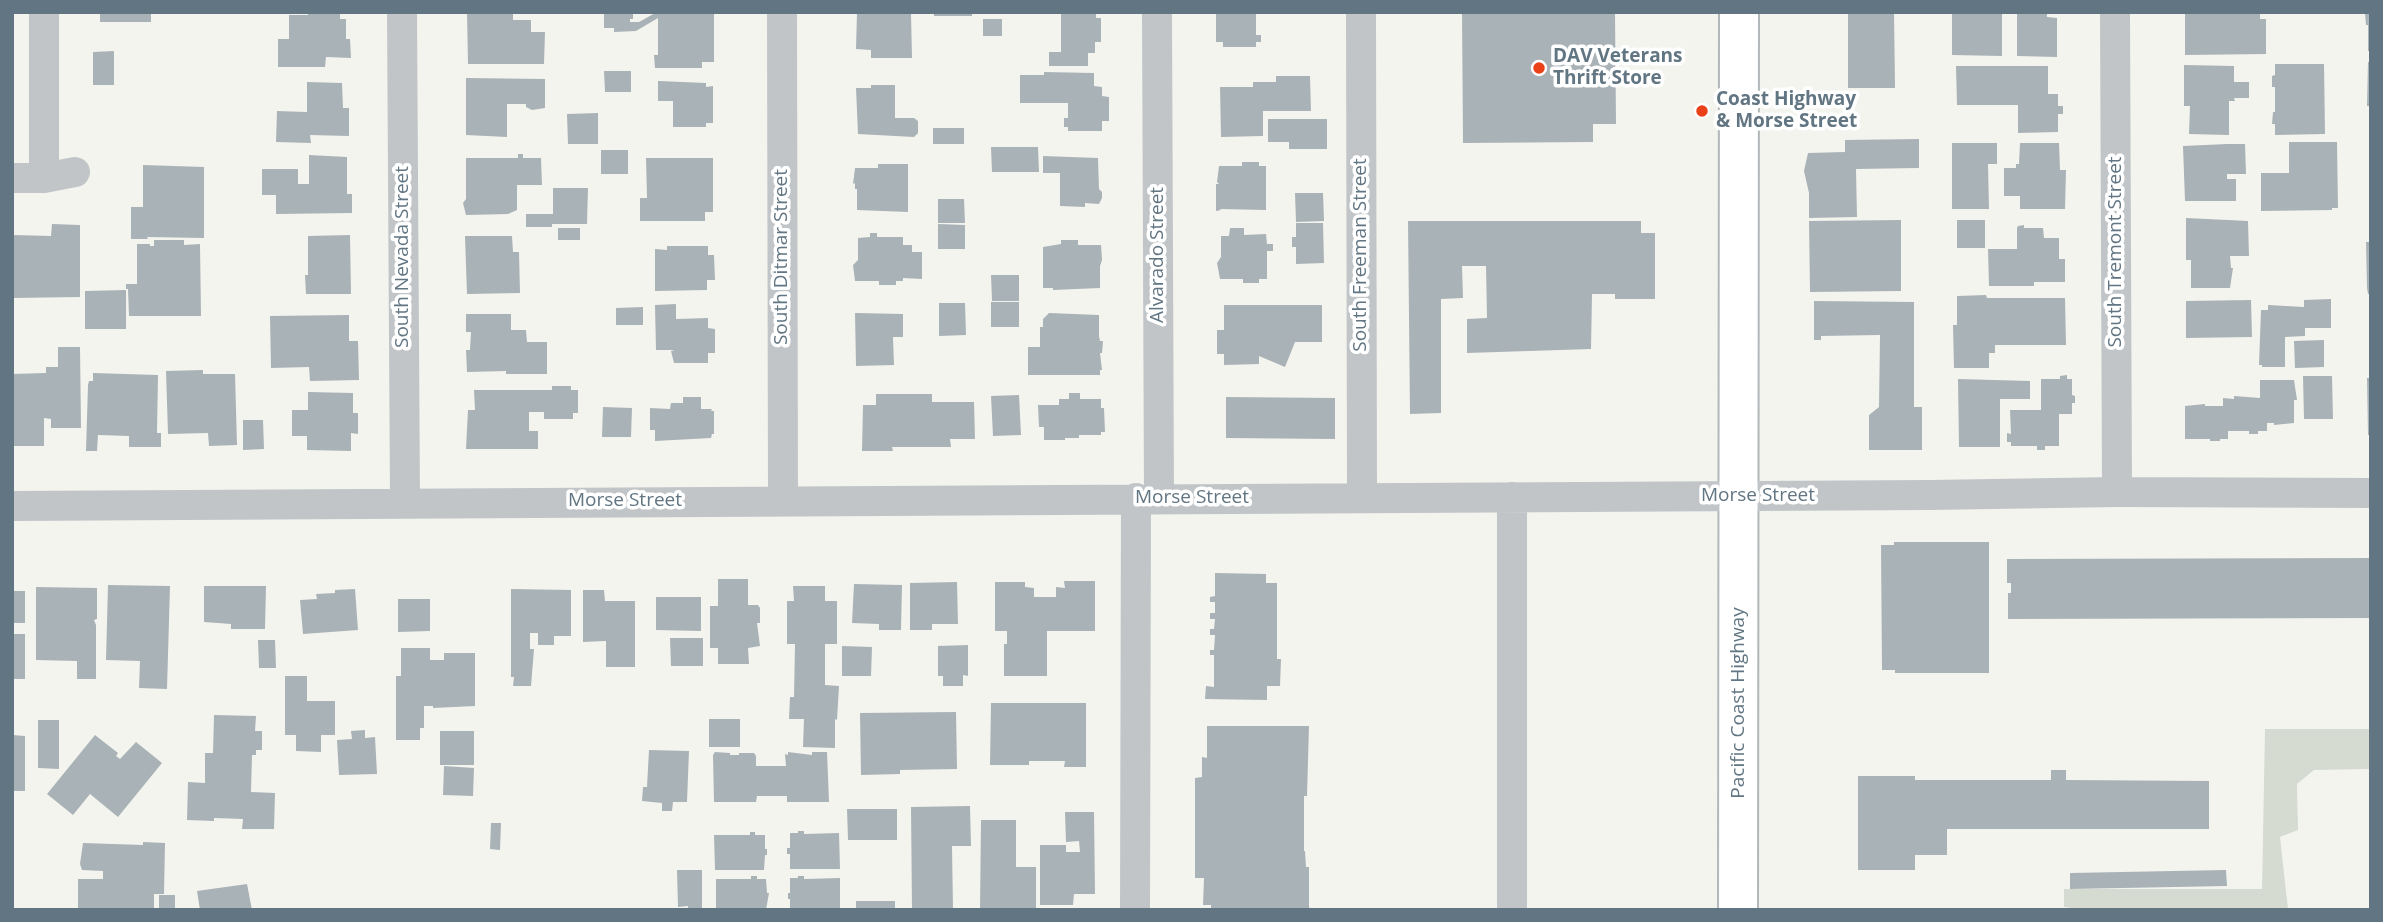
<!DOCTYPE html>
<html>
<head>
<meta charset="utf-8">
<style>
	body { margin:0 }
	#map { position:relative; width:2383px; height:922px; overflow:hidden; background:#f4f4ef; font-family:"Open Sans",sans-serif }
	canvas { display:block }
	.frame { position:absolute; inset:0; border:14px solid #617582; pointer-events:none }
</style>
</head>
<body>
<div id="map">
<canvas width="2383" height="922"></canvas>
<div class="frame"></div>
</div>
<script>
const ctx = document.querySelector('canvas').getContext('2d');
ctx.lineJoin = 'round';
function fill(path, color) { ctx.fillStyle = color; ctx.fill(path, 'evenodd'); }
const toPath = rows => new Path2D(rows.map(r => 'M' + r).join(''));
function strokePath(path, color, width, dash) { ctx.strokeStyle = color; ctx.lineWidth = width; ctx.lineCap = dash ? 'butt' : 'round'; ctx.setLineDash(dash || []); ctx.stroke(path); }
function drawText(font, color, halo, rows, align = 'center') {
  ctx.font = font + ' "Open Sans",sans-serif'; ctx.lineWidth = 7; ctx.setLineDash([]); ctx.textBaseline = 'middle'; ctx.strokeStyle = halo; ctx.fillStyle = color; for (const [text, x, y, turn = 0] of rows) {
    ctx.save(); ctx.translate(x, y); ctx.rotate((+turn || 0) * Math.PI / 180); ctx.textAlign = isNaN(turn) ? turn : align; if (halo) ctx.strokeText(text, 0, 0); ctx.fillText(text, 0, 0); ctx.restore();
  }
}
fill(toPath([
	[2265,729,2371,729,2371,769,2314,770,2297,784,2298,830,2280,837,2288,909,2090,910,2064,907,2064,889,2262,889]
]), '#d5dbd0');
fill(toPath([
	[100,12,151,12,151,22,100,22],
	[308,12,340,12,340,19,346,19,346,39,350,39,351,58,326,57,325,67,278,67,278,39,289,39,289,15,308,15],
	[467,12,513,12,513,20,531,20,531,32,545,32,544,64,468,64],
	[604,12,633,12,633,19,630,19,630,22,639,22,657,12,714,12,714,62,702,62,702,68,655,68,654,55,658,55,658,18,636,31,614,32,614,28,604,28],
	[857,12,911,13,912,58,871,58,871,50,856,49],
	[934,12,972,12,972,16,934,16],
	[1061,12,1096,12,1096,18,1101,18,1101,42,1095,42,1095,53,1088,53,1088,66,1049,66,1049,52,1061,52],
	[1216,12,1256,12,1256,35,1261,35,1261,42,1256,42,1256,47,1223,47,1223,42,1216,42],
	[1462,12,1615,12,1616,124,1593,124,1593,142,1463,143],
	[1848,12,1894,12,1895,88,1848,88],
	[1952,12,2002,12,2002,56,1952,55],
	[2017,12,2047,12,2047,17,2057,18,2057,57,2017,56],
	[2185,12,2260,12,2260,19,2266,19,2266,54,2185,55],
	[2368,12,2371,12,2371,51,2368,51,2368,25,2366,25,2365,13],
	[983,19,1002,19,1002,36,983,36],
	[114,51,114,85,93,85,93,52],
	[2368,62,2371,62,2371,106,2367,106],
	[2275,64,2324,64,2325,134,2275,135,2275,124,2272,124,2273,112,2275,112,2275,87,2272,87,2272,76,2275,75],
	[2184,65,2234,66,2234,82,2249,82,2249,98,2234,98,2235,101,2229,101,2229,135,2189,134,2190,106,2184,106],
	[1956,66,2048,66,2048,94,2058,94,2058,106,2063,106,2063,114,2058,114,2058,132,2018,133,2018,105,1957,105],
	[604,71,631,71,631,92,605,92],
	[1044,72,1094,73,1094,86,1102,87,1102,96,1109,97,1109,121,1102,121,1102,131,1068,131,1068,127,1064,127,1064,118,1068,118,1068,103,1020,103,1020,75,1044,75],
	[1276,76,1310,76,1311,111,1263,111,1263,136,1221,137,1220,87,1253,87,1253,82,1276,82],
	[466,78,545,79,545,108,532,110,526,107,526,104,507,104,507,137,466,135],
	[658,81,706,83,706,87,713,86,713,123,706,123,706,127,673,127,673,101,658,101],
	[307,82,342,83,343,108,349,108,349,136,310,135,311,143,276,142,277,111,307,112],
	[871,85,895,85,895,118,914,118,918,121,918,133,914,137,858,134,856,88,871,88],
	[598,113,598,144,568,144,567,114],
	[1268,119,1327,119,1327,149,1289,149,1289,142,1268,142],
	[933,128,964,128,964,144,933,144],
	[1919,139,1919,168,1856,169,1857,217,1809,218,1809,193,1804,171,1808,153,1845,152,1845,140],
	[2289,142,2337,142,2338,208,2332,208,2332,210,2261,211,2261,173,2289,173],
	[1952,143,1997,143,1997,164,1988,164,1989,209,1952,209],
	[2020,143,2059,143,2060,170,2066,170,2065,209,2020,209,2020,196,2004,196,2004,168,2016,168,2016,164,2019,164],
	[2227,144,2245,144,2246,174,2227,174,2227,179,2236,179,2236,201,2185,201,2183,146],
	[991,147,1038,147,1039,172,992,172],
	[601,150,628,150,628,174,601,174],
	[518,154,523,154,523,158,541,158,542,185,517,185,517,210,508,214,466,215,463,203,466,199,466,158,518,158],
	[309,155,347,157,347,194,352,194,352,213,276,214,276,195,262,195,262,169,298,169,298,184,309,184],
	[1043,156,1098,158,1099,189,1102,192,1102,198,1099,204,1085,203,1085,207,1060,206,1060,173,1043,173],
	[646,158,713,158,713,212,705,212,705,221,640,221,640,198,647,198],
	[1242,162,1259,162,1259,166,1266,166,1266,210,1220,209,1221,210,1216,211,1216,184,1219,184,1217,182,1219,166,1242,166],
	[878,164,908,164,908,212,857,210,857,189,855,189,855,183,853,184,855,168,878,168],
	[143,165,204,167,204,238,147,237,148,239,131,239,131,207,143,207],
	[553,188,588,188,587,224,552,224,552,227,526,227,526,214,553,214],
	[1295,193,1323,193,1324,221,1296,222],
	[938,199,964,199,965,223,938,223],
	[2186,218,2248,221,2249,256,2230,256,2231,268,2233,268,2230,288,2191,288,2191,260,2186,260],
	[1901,220,1901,291,1810,292,1809,221],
	[1957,220,1985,220,1985,248,1957,248],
	[1408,221,1641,221,1641,233,1655,233,1655,299,1615,299,1615,294,1592,294,1591,349,1467,353,1467,319,1487,318,1486,266,1462,266,1463,298,1441,299,1441,413,1410,414],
	[1296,223,1323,223,1324,263,1296,264,1296,247,1292,247,1292,237,1296,237],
	[52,224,80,225,80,297,12,298,12,235,51,236],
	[938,224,965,225,965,249,938,249],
	[2024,225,2024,228,2043,228,2044,238,2059,238,2059,259,2065,259,2065,282,2034,282,2034,286,1989,286,1988,249,2017,249,2017,228,2018,226],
	[558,228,580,228,580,240,558,240],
	[1230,228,1244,228,1244,235,1266,234,1267,244,1273,244,1273,251,1267,251,1267,279,1259,279,1259,283,1243,283,1243,279,1220,279,1217,263,1221,257,1221,236,1229,236],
	[870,233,877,233,877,237,903,237,903,245,912,245,912,252,922,252,922,279,903,278,903,281,896,281,896,285,879,285,879,281,855,281,853,265,858,260,858,238,870,237],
	[350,235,351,294,306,294,305,275,308,275,308,236],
	[465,236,512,236,513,252,519,252,520,293,467,294],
	[154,240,184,240,184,245,200,244,201,316,129,316,128,289,126,289,126,284,137,284,137,244,150,244,150,246,154,246],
	[1061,240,1078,240,1078,245,1101,245,1102,260,1100,266,1100,288,1053,290,1053,288,1043,288,1043,247,1061,244],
	[2366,242,2371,242,2371,294,2368,294,2367,288],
	[667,246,708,246,708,255,714,255,715,280,707,280,707,290,655,291,655,249,667,250],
	[991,275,1019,275,1019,301,992,301],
	[126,290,126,329,85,329,85,291],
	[1986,295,1987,298,2065,298,2066,345,1995,345,1995,353,1989,353,1989,368,1954,368,1953,325,1957,325,1957,296],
	[2331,299,2331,328,2305,328,2305,336,2285,337,2285,367,2262,367,2262,365,2259,365,2261,310,2268,310,2268,305,2304,307,2304,300],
	[2251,300,2252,337,2186,338,2186,301],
	[1814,301,1914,302,1914,407,1922,407,1922,450,1869,450,1869,415,1879,407,1880,335,1821,336,1821,340,1814,340],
	[991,302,1019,302,1019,327,991,327],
	[939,303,965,303,966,335,939,336],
	[676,304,676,319,708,318,708,328,715,329,715,353,708,353,708,363,674,363,671,351,675,350,656,350,655,305],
	[1224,305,1322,305,1322,342,1295,342,1285,367,1259,356,1259,364,1224,365,1224,354,1217,354,1217,330,1224,330],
	[643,307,643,325,616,325,616,308],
	[855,313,903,314,903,337,893,337,894,365,856,366],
	[1049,313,1099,315,1099,336,1100,341,1103,341,1102,353,1100,353,1102,370,1100,370,1100,375,1028,375,1028,347,1040,347,1040,327,1043,327,1043,319],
	[466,314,511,314,511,330,526,330,527,342,547,342,547,374,506,374,506,371,467,372,466,350,470,350,471,332,466,332],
	[349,315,349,341,358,341,359,380,310,381,309,367,271,368,270,316],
	[2324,340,2324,367,2295,368,2294,341],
	[58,347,80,347,81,428,51,428,51,419,44,418,44,446,13,446,12,374,46,373,46,367,58,367],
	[203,370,203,374,235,374,237,445,209,446,208,433,168,434,166,371],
	[93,373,158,375,157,433,161,433,161,447,129,447,129,436,98,435,97,451,86,451,88,385,89,381,93,381],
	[2067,375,2067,379,2072,379,2072,395,2075,396,2075,403,2072,403,2072,414,2059,414,2059,446,2045,446,2045,450,2037,450,2037,446,2011,446,2011,442,2007,442,2007,433,2011,434,2010,410,2041,410,2041,379,2060,379,2060,376],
	[2303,376,2332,376,2333,419,2304,419],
	[2367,378,2371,378,2371,435,2368,435],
	[1958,379,2030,381,2030,399,2000,399,2000,447,1959,447],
	[2260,380,2294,380,2297,400,2294,400,2294,423,2274,425,2274,423,2267,423,2267,431,2258,431,2258,434,2249,434,2249,431,2228,431,2228,439,2220,439,2220,441,2210,441,2210,439,2185,439,2185,406,2205,404,2205,406,2223,406,2223,398,2234,399,2234,396,2260,398],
	[552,386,571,386,571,390,578,390,578,413,573,413,573,419,544,419,544,412,529,412,529,431,538,431,538,449,466,449,468,410,475,410,474,390,552,390],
	[308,392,353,393,353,413,358,413,358,434,351,433,351,451,307,450,307,436,292,436,292,410,308,410],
	[1069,393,1080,393,1080,399,1101,399,1101,408,1104,408,1105,432,1101,432,1101,435,1079,435,1079,438,1065,438,1065,440,1044,440,1044,427,1039,427,1038,405,1059,405,1059,399,1069,399],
	[876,394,932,394,932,402,974,402,975,439,950,439,951,447,892,447,893,451,862,451,863,405,876,405],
	[1019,395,1021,435,993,436,991,396],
	[683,397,701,397,701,409,712,409,711,411,714,411,714,434,712,434,711,438,655,441,655,430,650,430,650,408,670,409,671,403,683,403],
	[1226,397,1335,398,1335,439,1226,438],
	[603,407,632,408,631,437,602,437],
	[243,420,263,420,264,449,243,450],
	[1894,542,1989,542,1989,673,1895,673,1895,670,1882,670,1881,545,1894,545],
	[2371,558,2371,618,2008,619,2008,593,2011,593,2011,583,2007,583,2007,559],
	[1215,573,1266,574,1266,583,1277,583,1277,659,1281,659,1280,686,1267,686,1267,700,1205,699,1206,686,1214,687,1214,655,1210,655,1210,650,1214,650,1215,635,1210,635,1210,629,1214,629,1215,619,1210,619,1210,613,1215,613,1215,602,1210,602,1210,597,1215,596],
	[718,579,748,579,748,605,758,605,760,608,760,623,757,623,760,646,748,648,749,664,718,664,718,648,710,648,710,606,718,606],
	[1064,581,1095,581,1095,631,1047,631,1047,676,1004,676,1004,644,1007,644,1007,631,995,631,995,582,1025,582,1025,587,1034,588,1034,597,1056,597,1056,587,1065,588],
	[957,582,958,624,932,624,932,630,910,630,910,583],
	[854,584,902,585,901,630,879,630,879,624,852,623],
	[108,585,170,586,167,689,139,688,140,661,106,660],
	[204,586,266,586,265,629,231,629,231,624,204,622],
	[793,586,825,586,825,601,837,601,837,644,825,644,825,685,839,686,837,720,835,719,835,748,803,747,804,719,789,719,790,697,794,697,795,644,787,644,787,601,794,601],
	[36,587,97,588,97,619,94,620,96,625,96,679,77,679,77,661,36,660],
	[355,589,358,630,303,634,300,600,317,599,316,594,335,593,335,590],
	[511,589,571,590,571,636,554,636,554,645,538,645,538,633,530,633,530,649,534,649,531,686,513,686,514,677,511,677],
	[583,590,604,590,605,601,635,601,635,667,606,667,606,641,583,642],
	[12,591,25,591,25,623,12,623],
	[656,597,701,597,701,631,656,630],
	[398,599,430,599,430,631,398,632],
	[12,634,25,634,25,679,12,679],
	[670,638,703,638,703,666,671,666],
	[258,640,275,640,276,668,259,668],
	[968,645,968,676,963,675,963,686,943,686,943,676,938,676,938,646],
	[842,646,872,647,871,676,842,676],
	[401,648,430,648,430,660,444,660,444,653,475,653,475,706,433,708,433,706,424,706,424,728,420,728,420,740,396,740,396,676,401,676],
	[285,676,307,676,307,701,335,701,335,735,321,735,321,752,296,751,296,735,285,735],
	[991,703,1086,703,1086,767,1064,767,1065,761,1029,761,1029,765,990,765],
	[956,712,957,769,900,770,900,774,861,775,860,713],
	[214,715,256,716,255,731,262,731,262,750,256,750,256,755,252,755,251,792,275,793,274,829,242,829,243,819,214,818,214,821,187,820,188,782,205,783,205,753,213,753],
	[709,719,740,719,740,747,709,747],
	[38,720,59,720,59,769,38,768],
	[1207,726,1309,726,1307,796,1304,796,1304,851,1305,851,1306,867,1309,867,1309,907,1311,910,1211,910,1211,905,1203,905,1204,878,1195,878,1195,778,1202,777,1202,757,1207,758],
	[365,730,365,738,375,737,377,774,339,775,337,740,352,739,351,731],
	[440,731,474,731,474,765,440,765],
	[12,735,25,736,25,791,12,791],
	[95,735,118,753,116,756,120,759,136,742,162,763,118,817,90,794,73,815,47,794],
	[649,750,689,751,687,802,673,802,672,811,662,811,662,803,642,801,643,787,647,787],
	[715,752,730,753,730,755,739,755,739,753,754,753,756,756,756,766,786,766,785,754,788,755,788,752,812,755,812,752,827,752,829,802,787,802,787,796,757,796,756,802,714,802,713,755],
	[444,766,474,768,473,796,443,795],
	[2051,770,2066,770,2066,780,2209,781,2209,829,1947,829,1947,855,1915,855,1915,870,1858,870,1858,776,1915,776,1915,780,2051,780],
	[970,806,971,846,952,846,953,910,912,910,911,807],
	[847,809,897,809,897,840,848,840],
	[1065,812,1094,812,1095,894,1074,894,1073,905,1040,905,1040,845,1066,845,1066,852,1080,852,1079,841,1066,842],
	[981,820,1016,820,1016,867,1036,867,1036,910,980,910],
	[491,823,501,823,500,850,490,849],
	[798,831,804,831,804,834,839,833,840,869,790,869,790,854,787,854,787,848,790,848,790,833,798,833],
	[750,832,755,832,755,835,765,835,765,849,767,849,767,855,765,855,764,870,715,870,714,835,750,835],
	[143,842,165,843,164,894,154,894,154,910,78,910,78,879,103,879,103,871,82,870,80,864,83,843,143,845],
	[677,870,702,870,702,910,688,910,688,906,678,907],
	[2226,870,2227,886,2070,889,2070,873],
	[751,876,757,876,757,879,766,879,767,893,769,893,766,910,716,910,716,879,751,879],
	[798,876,804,876,804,879,840,878,840,910,790,910,790,899,788,899,788,893,790,893,790,878,798,878],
	[247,884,252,910,200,910,197,891],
	[159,895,175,895,175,910,159,910],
	[856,901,895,901,895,910,856,910]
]), '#a9b2b6');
const major = toPath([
	[1738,910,1739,12]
]);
strokePath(major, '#b2b7ba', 42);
strokePath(toPath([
	[44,12,44,178],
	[402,12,405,502],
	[782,12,783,501],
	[1157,12,1159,498],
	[1361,12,1362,497],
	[2115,12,2117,492],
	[12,178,44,178,75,172],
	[1512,497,1512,910],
	[12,506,1930,495,2117,492,2371,493],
	[1135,910,1136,498]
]), '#c1c5c8', 30);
strokePath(major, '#fff', 38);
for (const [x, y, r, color] of [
	[1539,68,7,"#eb4118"],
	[1702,111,7,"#eb4118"]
]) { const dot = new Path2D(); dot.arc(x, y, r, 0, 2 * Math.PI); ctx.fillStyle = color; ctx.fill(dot); strokePath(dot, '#fff', 2.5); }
drawText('bold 19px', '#617582', '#fff', [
	["DAV Veterans",1553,57],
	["Thrift Store",1553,79],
	["Coast Highway",1716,100],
	["& Morse Street",1716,122]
], 'left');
drawText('19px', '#617582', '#fff', [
	["South Tremont Street",2116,252,-90],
	["Alvarado Street",1158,255,-90],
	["South Freeman Street",1361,255,-90],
	["South Nevada Street",403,257,-90],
	["South Ditmar Street",782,257,-90],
	["Morse Street",1758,496],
	["Morse Street",1192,498],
	["Morse Street",625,501],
	["Pacific Coast Highway",1739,703,-90]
]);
</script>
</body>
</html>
